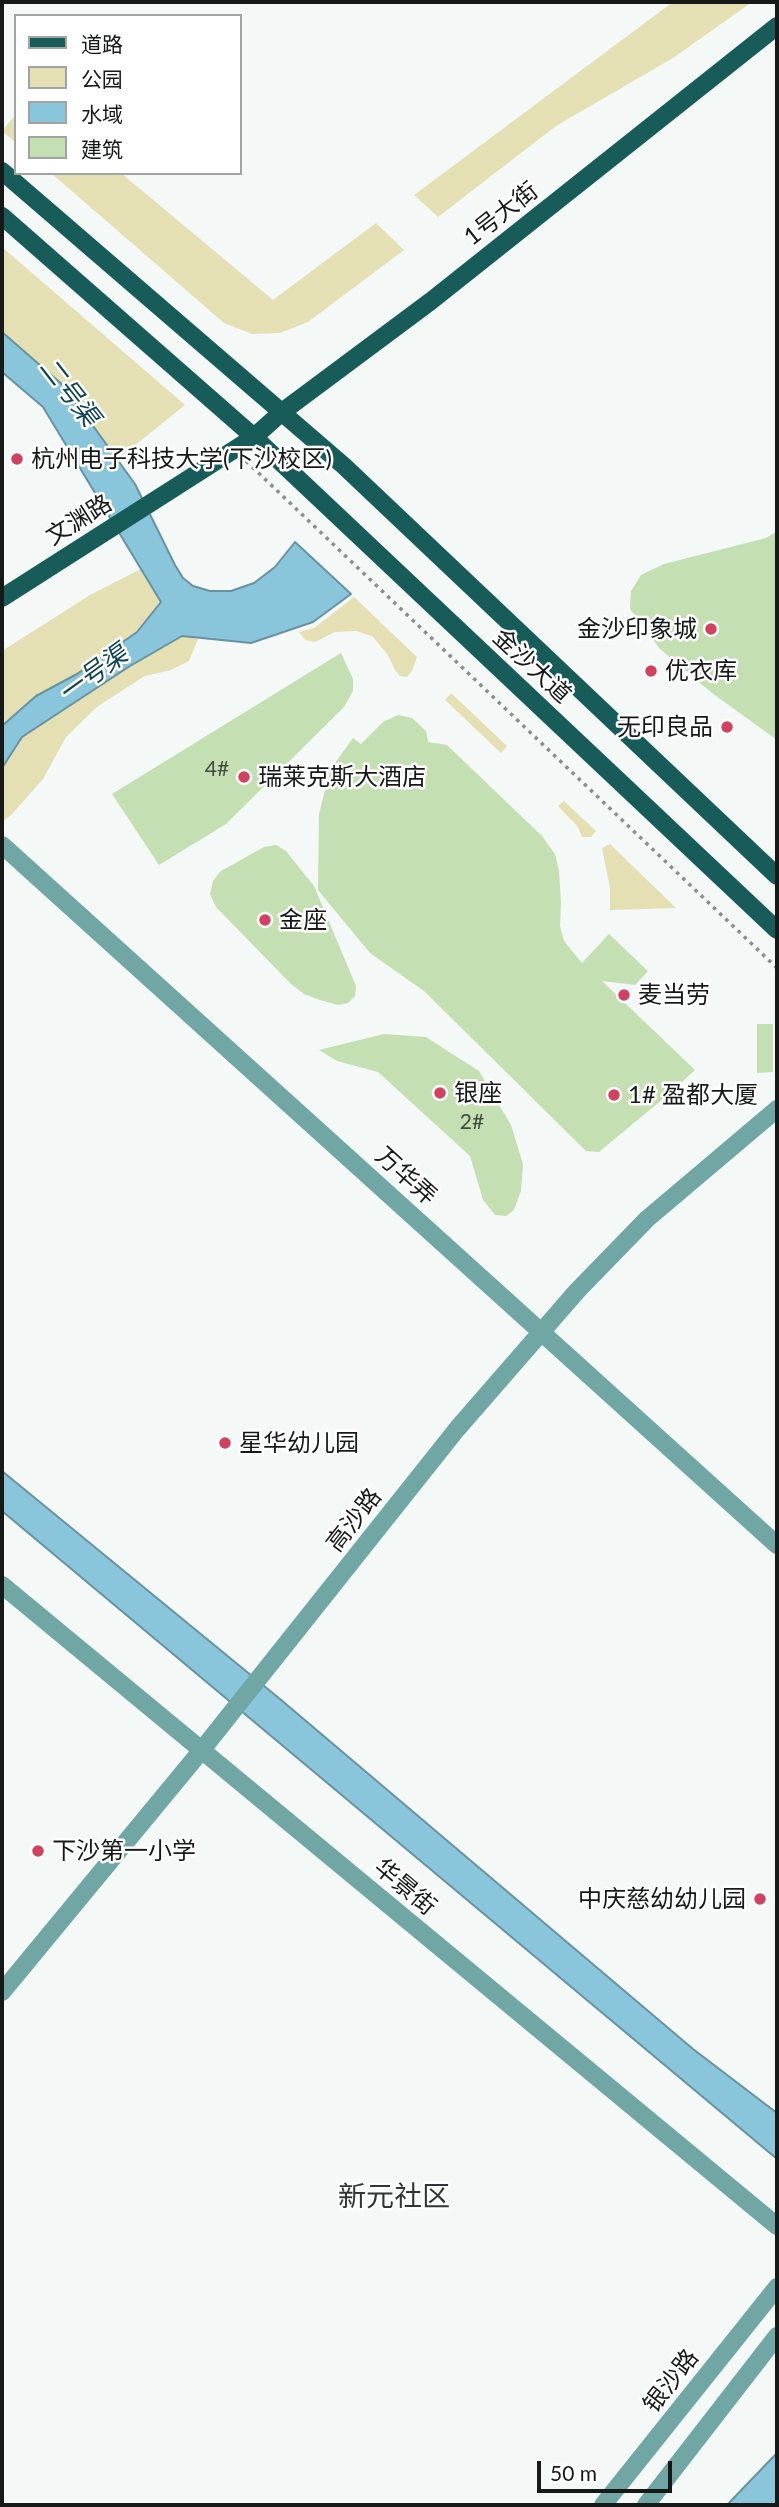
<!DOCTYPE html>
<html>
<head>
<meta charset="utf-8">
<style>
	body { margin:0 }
	#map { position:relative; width:779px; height:2507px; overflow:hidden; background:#f4f8f6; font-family:Lato,"Noto Sans SC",sans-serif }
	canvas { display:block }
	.frame { position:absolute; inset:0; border:4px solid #171818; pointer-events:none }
	.legend { position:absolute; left:14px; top:14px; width:228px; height:161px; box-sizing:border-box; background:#fff; border:2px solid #a2a3a3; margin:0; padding:9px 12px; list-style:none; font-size:21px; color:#171818 }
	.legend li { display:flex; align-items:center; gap:14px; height:35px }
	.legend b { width:35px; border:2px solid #a2a3a3 }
	.scale { position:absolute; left:537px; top:2461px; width:135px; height:32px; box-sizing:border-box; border:4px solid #171818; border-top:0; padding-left:9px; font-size:21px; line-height:24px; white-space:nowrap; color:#171818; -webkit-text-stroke:5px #fff; paint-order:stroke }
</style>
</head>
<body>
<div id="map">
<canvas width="779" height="2507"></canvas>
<div class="frame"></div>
<ul class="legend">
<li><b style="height:9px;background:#185c5a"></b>道路</li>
<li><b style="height:19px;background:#e4e0b3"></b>公园</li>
<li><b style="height:19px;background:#8ac6db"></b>水域</li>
<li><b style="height:19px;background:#c4dfb1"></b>建筑</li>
</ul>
<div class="scale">50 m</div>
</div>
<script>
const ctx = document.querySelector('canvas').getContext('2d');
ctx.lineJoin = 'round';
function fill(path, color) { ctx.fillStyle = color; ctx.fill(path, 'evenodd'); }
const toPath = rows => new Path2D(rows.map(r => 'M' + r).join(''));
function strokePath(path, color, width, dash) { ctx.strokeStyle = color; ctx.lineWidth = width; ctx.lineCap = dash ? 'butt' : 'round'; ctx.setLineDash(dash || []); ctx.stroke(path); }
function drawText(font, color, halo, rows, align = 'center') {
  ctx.font = font + ' Lato,"Noto Sans SC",sans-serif'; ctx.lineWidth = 5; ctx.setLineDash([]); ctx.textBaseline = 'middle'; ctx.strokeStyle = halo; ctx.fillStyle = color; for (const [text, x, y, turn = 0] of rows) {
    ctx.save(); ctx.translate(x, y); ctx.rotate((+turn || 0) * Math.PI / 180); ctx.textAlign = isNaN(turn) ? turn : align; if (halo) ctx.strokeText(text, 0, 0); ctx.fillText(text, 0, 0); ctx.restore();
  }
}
fill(toPath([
	[673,2,752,2,673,58,556,126,438,217,414,195],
	[16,114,16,143,2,131],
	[51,173,121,173,273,300,376,223,404,250,308,322,280,333,252,334,224,323],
	[2,247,185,405,98,475,2,353],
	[141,569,161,602,137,631,77,674,36,696,2,726,2,651,90,595],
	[354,597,417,657,412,671,407,677,400,676,395,670,388,655,372,636,356,631,335,632,315,642,305,640,299,632,314,628],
	[182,636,198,639,189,661,171,670,145,676,98,706,66,737,43,779,12,814,2,822,2,768,22,737,130,666],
	[451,693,507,746,501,753,445,700],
	[564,801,596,831,591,837,582,837,578,827,558,806],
	[610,844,676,908,610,910,610,888,602,848]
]), '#e4e0b3');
const water = toPath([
	[2,332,65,387,135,484,175,565,183,578,193,586,210,591,231,591,254,583,275,567,295,542,351,594,313,622,251,643,182,636,130,666,22,737,2,768,2,726,36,696,77,674,137,632,161,602,43,407,2,372,2,332],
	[2,1471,280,1699,693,2049,777,2113,777,2159,2,1511,2,1471],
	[777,2454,777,2505,727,2505,775,2455,777,2454]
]);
fill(water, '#8ac6db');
strokePath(water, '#6892a0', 2);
fill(toPath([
	[777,531,777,740,712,693,660,649,630,609,631,591,641,575,664,564,766,538],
	[341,653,353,679,353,691,344,707,226,824,159,865,112,794],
	[398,715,412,718,426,731,428,742,447,745,542,836,555,854,559,871,561,903,560,926,564,941,582,963,609,934,648,971,635,985,602,981,695,1070,670,1093,599,1152,586,1151,424,991,370,953,318,890,319,814,330,770,353,738,361,744,383,722],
	[276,845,286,851,314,886,356,986,355,996,348,1003,338,1005,320,1000,304,994,290,983,216,907,210,894,213,881,221,871,264,847],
	[757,1024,773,1024,773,1072,757,1073],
	[384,1034,426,1037,479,1071,511,1125,523,1164,521,1191,514,1210,506,1216,495,1215,483,1200,470,1156,378,1072,337,1061,319,1050]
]), '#c4dfb1');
strokePath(toPath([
	[246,461,777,968]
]), '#8b8e8d', 3.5, [3.5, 5]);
strokePath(toPath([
	[2,845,777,1545],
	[2,1585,777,2226],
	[2,1992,201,1751,457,1429,577,1291,647,1219,777,1109],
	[603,2505,777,2287],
	[646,2505,777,2336]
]), '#70a7a4', 18);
strokePath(toPath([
	[2,171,344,466,777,876],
	[2,216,254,437,777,930],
	[2,598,254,437,282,412,431,301,777,26]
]), '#185c5a', 18);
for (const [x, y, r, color] of [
	[17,459,7,"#d24260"],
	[711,629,7,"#d24260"],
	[651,671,7,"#d24260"],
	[727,727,7,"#d24260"],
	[244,777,7,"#d24260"],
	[265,920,7,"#d24260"],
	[624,995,7,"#d24260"],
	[440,1093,7,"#d24260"],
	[614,1095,7,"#d24260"],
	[225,1443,7,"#d24260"],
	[38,1851,7,"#d24260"],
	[760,1899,7,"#d24260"]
]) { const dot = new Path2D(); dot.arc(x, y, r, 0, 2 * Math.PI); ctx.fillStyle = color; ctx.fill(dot); strokePath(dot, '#fff', 2.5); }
drawText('21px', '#424a3e', null, [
	["4#",217,769],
	["2#",472,1122]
]);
drawText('24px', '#171818', '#fff', [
	["1号大街",501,214,-38],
	["文渊路",79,520,-32],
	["金沙大道",532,666,43],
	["万华弄",406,1176,42],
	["高沙路",354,1520,-52],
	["华景街",405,1887,40],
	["银沙路",671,2381,-52]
]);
drawText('24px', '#171818', '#fff', [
	["杭州电子科技大学(下沙校区)",31,459],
	["金沙印象城",697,629,"right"],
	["优衣库",665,671],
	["无印良品",713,727,"right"],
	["瑞莱克斯大酒店",258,777],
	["金座",279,920],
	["麦当劳",638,995],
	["银座",454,1093],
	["1# 盈都大厦",628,1095],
	["星华幼儿园",239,1443],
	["下沙第一小学",52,1851],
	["中庆慈幼幼儿园",746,1899,"right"]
], 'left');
drawText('italic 26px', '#114555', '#fff', [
	["二号渠",69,392,52],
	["一号渠",93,674,-36]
]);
drawText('28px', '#313533', '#fff', [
	["新元社区",394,2197]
]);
</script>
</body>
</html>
